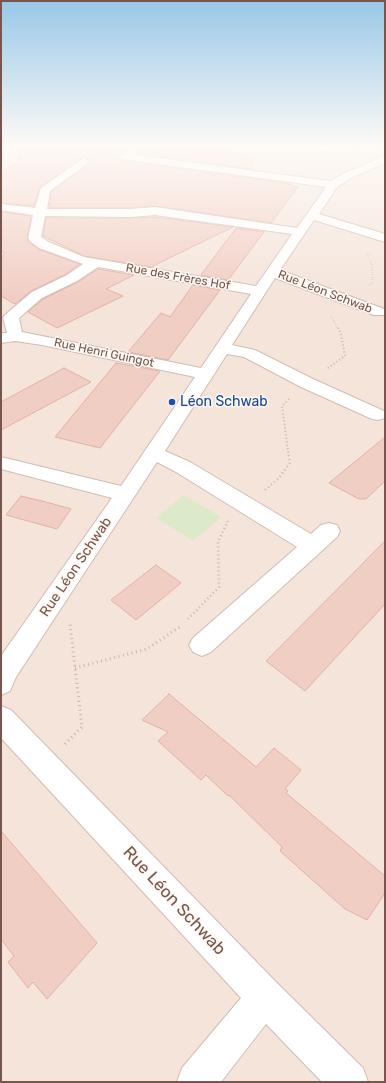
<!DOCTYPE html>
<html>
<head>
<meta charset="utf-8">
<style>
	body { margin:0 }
	#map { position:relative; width:386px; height:1083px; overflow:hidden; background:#fcf3eb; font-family:Rubik,sans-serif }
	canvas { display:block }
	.frame { position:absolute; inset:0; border:2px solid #77564e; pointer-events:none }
</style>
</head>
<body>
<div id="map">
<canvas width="386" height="1083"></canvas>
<div class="frame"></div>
</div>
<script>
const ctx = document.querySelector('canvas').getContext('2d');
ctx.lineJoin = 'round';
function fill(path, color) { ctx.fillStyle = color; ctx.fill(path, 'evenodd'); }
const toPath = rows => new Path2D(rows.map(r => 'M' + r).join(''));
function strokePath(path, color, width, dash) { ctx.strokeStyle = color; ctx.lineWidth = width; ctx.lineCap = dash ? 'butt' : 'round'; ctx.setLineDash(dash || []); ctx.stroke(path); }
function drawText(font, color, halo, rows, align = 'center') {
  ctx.font = font + ' Rubik,sans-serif'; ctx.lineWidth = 3; ctx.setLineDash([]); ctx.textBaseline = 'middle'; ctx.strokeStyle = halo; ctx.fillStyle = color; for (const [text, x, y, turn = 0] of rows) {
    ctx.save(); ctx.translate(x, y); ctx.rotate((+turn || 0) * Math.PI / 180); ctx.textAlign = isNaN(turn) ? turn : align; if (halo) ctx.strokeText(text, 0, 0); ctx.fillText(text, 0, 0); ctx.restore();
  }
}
fill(toPath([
	[1,145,385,145,385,1082,1,1082]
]), '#f4e4da');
fill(toPath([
	[184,495,221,517,193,541,156,518]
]), '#dceac9');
const building = toPath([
	[20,145,132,145,120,154,120,160,285,183,298,187,271,223,155,206,131,208,49,208,51,192,89,164,90,160,83,157,40,187,34,206,1,203,1,172,19,161,20,145],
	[147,145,207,145,203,149,254,155,250,169,138,154,147,145],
	[1,212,31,216,27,238,29,242,38,249,80,264,66,274,31,291,15,304,1,296,1,258,5,253,1,251,1,212],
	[155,217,233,227,151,267,84,256,43,236,46,218,131,218,155,217],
	[236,228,264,232,228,280,201,275,236,228],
	[98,269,134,275,106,289,123,296,57,328,28,312,43,299,78,282,98,269],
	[193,285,220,290,168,360,128,352,161,313,170,317,193,285],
	[116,363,160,371,100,448,55,437,116,363],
	[64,368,91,382,1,430,1,402,64,368],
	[385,437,385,481,366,499,359,499,329,483,385,437],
	[21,496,46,502,71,509,57,529,6,515,21,496],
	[385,541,385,604,305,691,266,661,385,541],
	[156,565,181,583,136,620,111,600,156,565],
	[169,694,256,767,274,748,301,770,285,789,288,791,286,793,385,876,385,893,367,920,345,909,280,851,282,847,229,795,228,796,206,775,201,780,158,741,168,732,142,720,169,694],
	[1,831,97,943,47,999,33,982,28,988,8,962,14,956,1,939,1,831]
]);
fill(building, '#f1cec4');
strokePath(building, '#e3b2a5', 1);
const minor = toPath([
	[135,145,146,145,134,155,331,181,345,173,385,156,385,163,353,177,337,187,319,214,385,234,385,242,314,220,280,270,384,309,384,315,374,315,275,278,232,345,255,350,313,379,384,411,385,418,378,420,372,419,301,387,244,357,227,354,165,451,190,462,311,534,321,525,329,523,337,525,340,531,337,537,211,652,202,656,193,652,189,645,193,638,297,547,176,472,157,462,16,677,10,691,1,695,1,656,112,498,1,469,1,457,121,486,195,377,42,345,15,341,1,343,1,333,7,333,3,317,6,314,32,292,67,275,83,264,39,248,30,241,28,238,33,215,1,210,1,204,35,208,41,188,84,158,89,161,88,163,50,191,47,209,131,209,155,207,297,228,326,187,121,159,120,157,121,155,135,145],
	[155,215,292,234,256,286,84,257,49,242,41,237,45,216,131,217,155,215],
	[98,267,251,294,201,368,22,332,19,318,42,298,77,281,98,267],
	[298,145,344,147,346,145,356,145,351,151,344,153,303,148,298,145],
	[370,145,385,145,385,150,372,147,370,145],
	[1,706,11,710,278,984,363,1068,368,1082,322,1082,266,1024,221,1082,177,1082,182,1068,241,998,1,738,1,706]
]);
strokePath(minor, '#d1bcb3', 2);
strokePath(toPath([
	[23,145,66,151],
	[253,155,263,145]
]), '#d6b1a6', 1, [0.5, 1.5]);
strokePath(toPath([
	[367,253,372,265,373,283,368,286],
	[331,316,338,329]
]), '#d6b1a6', 1.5, [0.5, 2]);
strokePath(toPath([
	[328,368,345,356,341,334,338,328],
	[289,399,282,406,289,458]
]), '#d6b1a6', 2, [1, 2.5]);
strokePath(toPath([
	[265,490,278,479,290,463,289,457],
	[188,619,219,587,218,542,228,521]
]), '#d6b1a6', 2.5, [1, 3]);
strokePath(toPath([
	[75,668,147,649,181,626],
	[65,744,82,727,70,624]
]), '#d6b1a6', 3, [1, 3.5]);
fill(minor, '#fff');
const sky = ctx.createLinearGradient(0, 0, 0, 297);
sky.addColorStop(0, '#98c8e7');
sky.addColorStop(0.49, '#fefaf6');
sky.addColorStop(1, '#fefaf600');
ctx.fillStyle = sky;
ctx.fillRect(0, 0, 386, 297);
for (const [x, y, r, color] of [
	[172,402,4,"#1a4fb4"]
]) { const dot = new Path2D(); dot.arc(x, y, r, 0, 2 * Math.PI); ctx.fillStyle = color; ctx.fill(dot); strokePath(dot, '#fef8f2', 1.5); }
drawText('12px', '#77564e', '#fef8f2', [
	["Rue des Frères Hof",178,277,10],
	["Rue Léon Schwab",325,292,21],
	["Rue Henri Guingot",104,353,12]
]);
drawText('14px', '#164399', '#fef8f2', [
	["Léon Schwab",180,402]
], 'left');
drawText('14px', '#77564e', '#fef8f2', [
	["Rue Léon Schwab",76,567,-56]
]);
drawText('17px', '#77564e', '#fef8f2', [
	["Rue Léon Schwab",174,901,47]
]);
</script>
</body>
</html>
